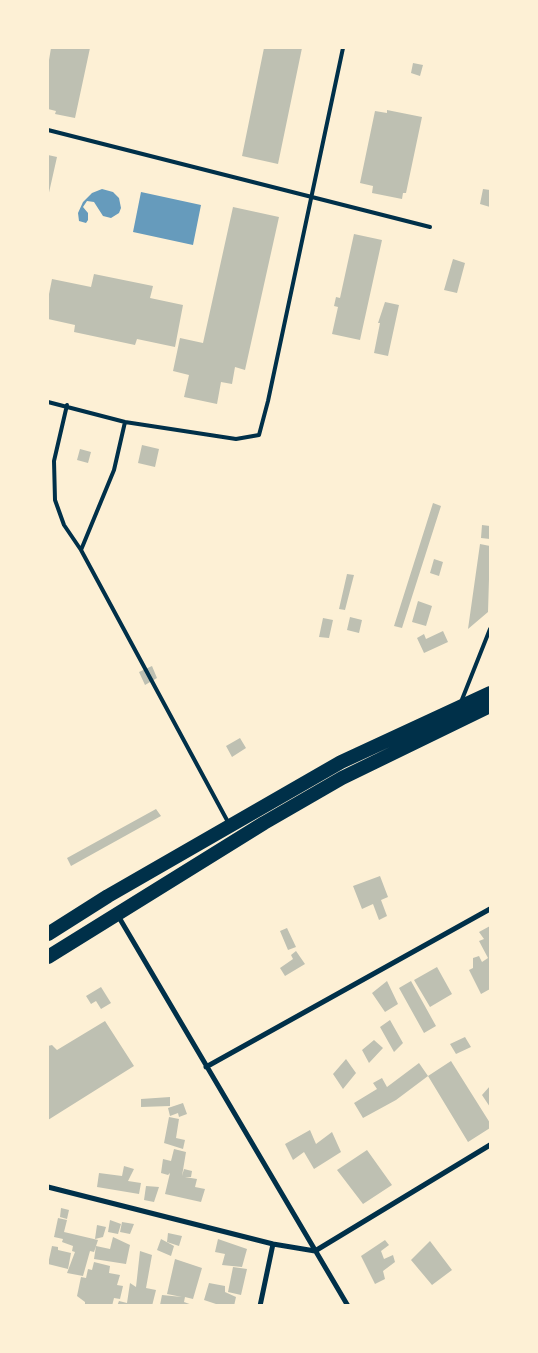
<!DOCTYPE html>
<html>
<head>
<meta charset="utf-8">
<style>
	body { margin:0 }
	#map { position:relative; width:538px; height:1353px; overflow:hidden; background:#fdf0d5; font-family:Montserrat,sans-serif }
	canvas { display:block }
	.frame { position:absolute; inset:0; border:49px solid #fdf0d5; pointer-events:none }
</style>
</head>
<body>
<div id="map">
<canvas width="538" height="1353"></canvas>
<div class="frame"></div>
</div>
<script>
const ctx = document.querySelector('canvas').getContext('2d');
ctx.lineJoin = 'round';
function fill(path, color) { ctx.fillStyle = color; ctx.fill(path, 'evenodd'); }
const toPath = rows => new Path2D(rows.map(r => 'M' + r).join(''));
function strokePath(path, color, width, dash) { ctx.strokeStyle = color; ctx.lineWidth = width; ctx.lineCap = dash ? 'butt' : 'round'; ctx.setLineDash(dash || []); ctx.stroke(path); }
fill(toPath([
	[102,189,113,192,119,198,121,208,119,213,111,218,103,216,94,202,87,201,83,207,88,213,88,220,86,223,79,221,78,213,83,202,92,193],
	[141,192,201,205,193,245,133,232]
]), '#669bbc');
fill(toPath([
	[51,48,90,48,75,118,55,114,56,111,48,109,48,66],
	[264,48,302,48,278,164,242,156],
	[413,63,423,65,420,76,411,73],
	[387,110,422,117,406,193,403,193,402,199,372,193,373,186,360,183,375,111,387,113],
	[48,155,57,157,48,197],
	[483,189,490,190,490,207,480,204],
	[233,207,279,217,245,370,235,367,232,384,221,382,217,404,184,397,189,375,173,371,180,338,203,343],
	[354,234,382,240,360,340,332,334,338,307,334,306,336,297,340,298],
	[453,259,465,263,457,293,444,290],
	[94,274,153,286,150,298,183,305,175,347,137,339,135,345,74,332,75,325,48,319,48,299,52,279,91,287],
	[385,302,399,305,388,356,374,353,380,323,378,323],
	[142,445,159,449,155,467,138,463],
	[80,449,91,452,88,463,77,460],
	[433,503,441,506,402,628,394,626],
	[482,525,490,526,490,539,481,538],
	[480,544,490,546,488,612,468,629],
	[434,559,443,562,439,576,430,573],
	[347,574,354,575,345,610,339,609],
	[418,601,432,606,426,626,412,622],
	[350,617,362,620,359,633,347,630],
	[323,618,333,620,329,638,319,637],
	[443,631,448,642,424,653,417,638,424,634,426,639],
	[152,666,157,678,145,685,139,672],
	[240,738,246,748,232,757,226,746],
	[156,809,161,816,71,866,67,858],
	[380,876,388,897,381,900,387,916,379,920,373,904,362,909,353,886],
	[490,926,490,989,481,994,469,970,473,968,473,958,479,956,482,962,488,958,479,941,484,939,479,932],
	[287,928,296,947,288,950,280,931],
	[296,951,305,964,285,976,280,968,293,959,291,955],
	[437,967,452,994,430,1007,414,980],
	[387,981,398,1004,385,1012,372,993],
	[411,981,436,1026,424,1033,399,988],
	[101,987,111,1003,101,1009,96,1001,91,1004,86,996],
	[390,1020,403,1043,394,1052,380,1027],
	[105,1021,134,1066,48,1120,48,1046,52,1045,57,1050],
	[465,1037,471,1047,456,1054,450,1044],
	[374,1040,383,1048,369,1063,362,1050],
	[346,1059,356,1073,343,1089,333,1074],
	[451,1061,490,1123,490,1128,468,1142,428,1076,396,1100,363,1118,354,1103,377,1089,373,1083,382,1078,387,1087,419,1063,428,1076],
	[490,1086,490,1107,482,1095],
	[170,1097,170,1106,141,1107,141,1099],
	[183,1103,187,1114,179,1117,178,1113,170,1116,168,1108],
	[169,1117,179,1119,176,1138,185,1140,183,1149,164,1143],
	[310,1130,316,1144,332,1132,341,1152,314,1169,304,1152,293,1160,285,1144],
	[174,1149,186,1152,182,1176,184,1169,192,1171,191,1177,185,1177,197,1179,195,1187,205,1189,201,1202,165,1194,170,1173,168,1175,161,1173,163,1159,171,1161],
	[367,1150,392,1185,363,1204,337,1170],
	[124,1166,134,1169,128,1181,141,1183,139,1194,97,1187,99,1173,122,1176],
	[146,1186,159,1187,154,1202,144,1200],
	[61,1208,69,1210,67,1219,60,1217],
	[58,1218,67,1220,64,1232,98,1240,96,1246,110,1249,113,1237,130,1245,126,1264,94,1259,96,1246,94,1252,90,1251,83,1276,67,1273,75,1252,72,1251,73,1246,62,1242,63,1239,54,1237],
	[110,1220,121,1224,118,1234,108,1232],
	[122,1222,134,1224,130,1234,120,1232],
	[97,1225,106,1227,103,1237,95,1239],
	[168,1233,182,1236,179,1246,167,1242],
	[161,1239,174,1246,171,1256,157,1250],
	[218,1239,247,1249,242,1267,222,1265,225,1254,215,1252],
	[385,1240,389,1245,381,1251,384,1259,393,1255,395,1262,383,1271,385,1279,375,1284,361,1256],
	[430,1241,452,1270,432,1285,411,1260],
	[52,1246,58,1247,58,1250,71,1253,68,1269,48,1264],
	[140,1251,152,1255,146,1288,156,1290,152,1306,117,1306,119,1301,127,1303,130,1283,136,1287],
	[175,1259,202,1268,193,1299,185,1297,184,1302,195,1306,160,1305,162,1295,182,1297,167,1294],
	[94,1262,110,1266,109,1273,120,1275,117,1285,123,1286,120,1299,114,1298,112,1306,85,1306,85,1302,77,1296,81,1277,86,1278,88,1269,92,1270],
	[233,1267,247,1269,241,1295,228,1292],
	[209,1283,225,1286,225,1292,236,1297,234,1306,222,1306,204,1300]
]), '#bec0b2');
strokePath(toPath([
	[48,130,430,227],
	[48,402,125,422,236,439,259,435,268,401,343,48],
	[67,405,54,461,55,500,64,525,81,550,228,822],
	[81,550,114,470,125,422],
	[461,702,490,629]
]), '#003049', 4);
strokePath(toPath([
	[117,914,348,1306],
	[206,1067,490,909],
	[48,1187,273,1244,315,1251,490,1145],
	[260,1306,273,1244]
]), '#003049', 5);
strokePath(toPath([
	[48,934,108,896,341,762,490,693],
	[48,957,264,823,342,778,490,706]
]), '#003049', 14);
</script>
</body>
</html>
